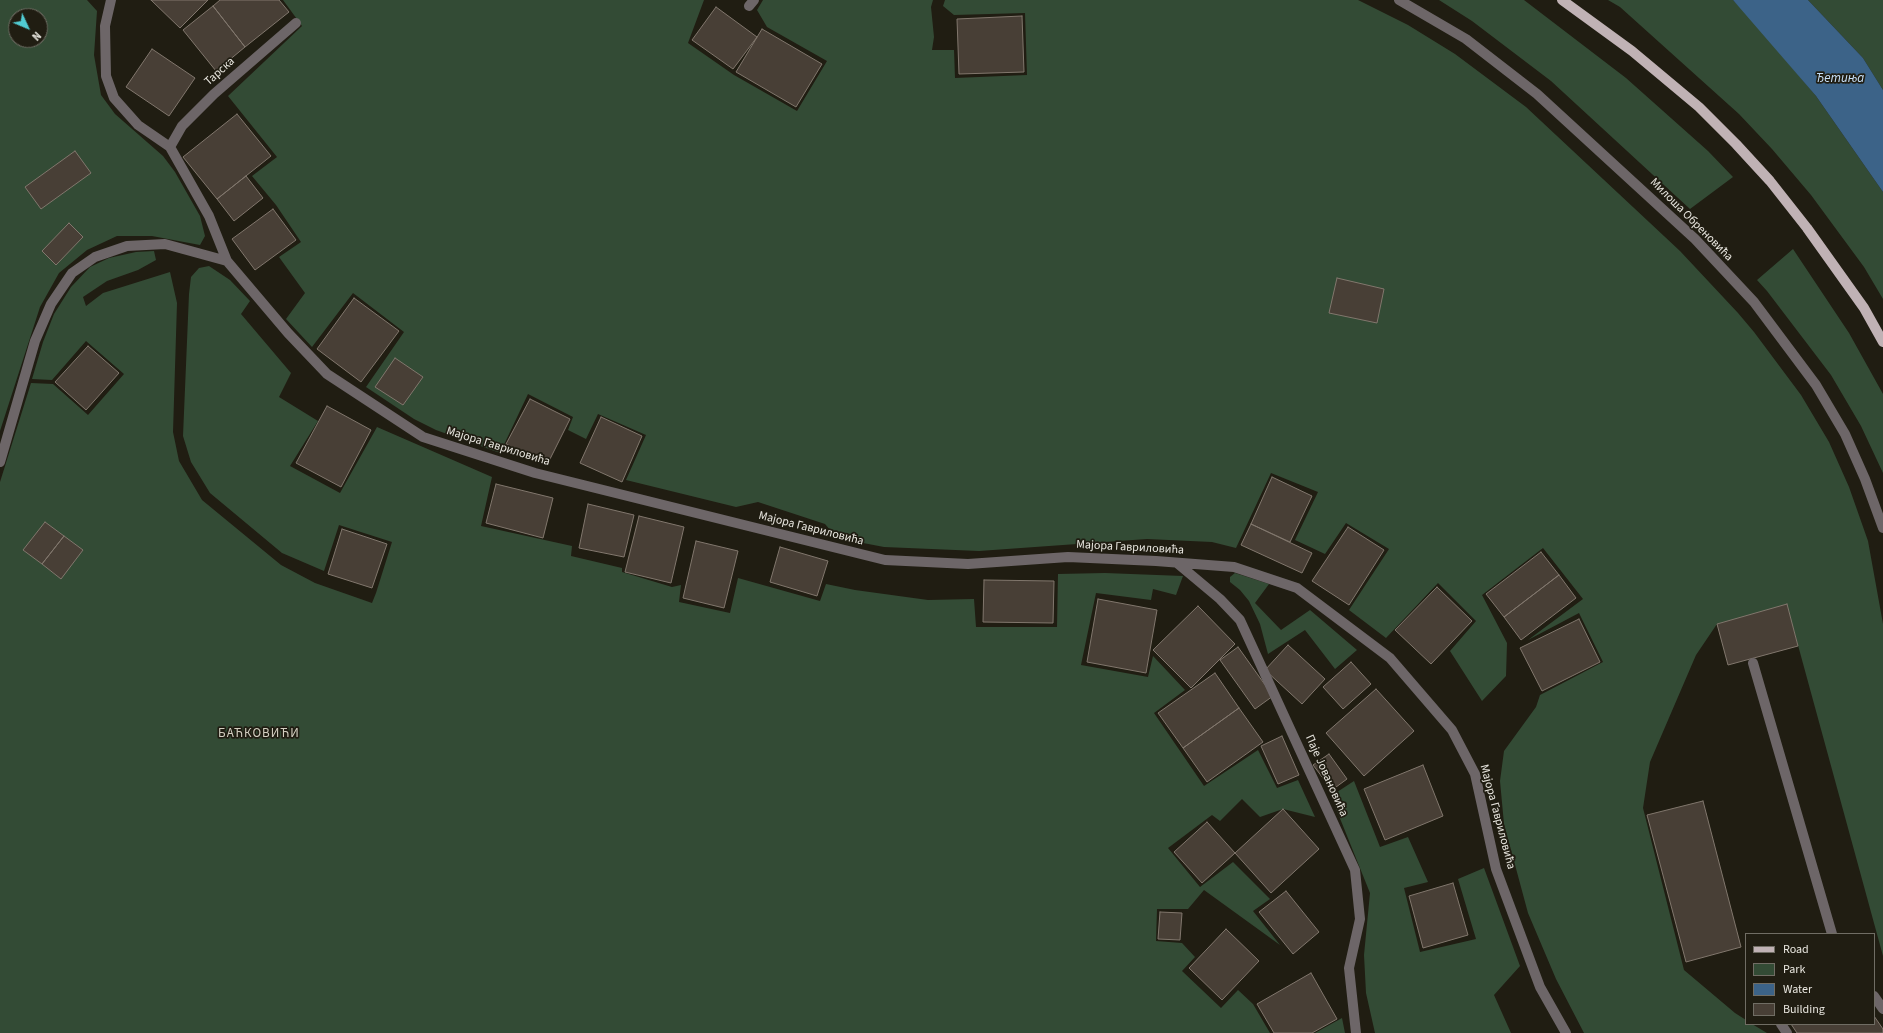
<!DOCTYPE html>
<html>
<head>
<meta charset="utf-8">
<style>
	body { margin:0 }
	#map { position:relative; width:1883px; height:1033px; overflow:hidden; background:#201d12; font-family:"Source Sans 3",sans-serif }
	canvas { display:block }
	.legend { position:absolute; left:1745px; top:933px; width:130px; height:92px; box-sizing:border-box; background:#201d12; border:1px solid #706d64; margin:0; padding:5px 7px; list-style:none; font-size:12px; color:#e8e6df }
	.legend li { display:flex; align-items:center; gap:8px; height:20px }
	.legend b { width:20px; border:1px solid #706d64 }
	.north { position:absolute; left:8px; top:8px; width:40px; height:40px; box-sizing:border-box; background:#201d12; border:1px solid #706d64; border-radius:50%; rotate:134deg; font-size:11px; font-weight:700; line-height:16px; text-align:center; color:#e8e6df }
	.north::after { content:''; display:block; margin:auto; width:14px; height:18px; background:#51ccd3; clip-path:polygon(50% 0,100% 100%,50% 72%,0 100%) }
</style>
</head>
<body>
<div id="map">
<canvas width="1883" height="1033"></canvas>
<ul class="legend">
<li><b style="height:5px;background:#c0b2b5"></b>Road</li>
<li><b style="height:11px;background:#334b35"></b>Park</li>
<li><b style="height:11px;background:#3c6388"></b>Water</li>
<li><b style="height:11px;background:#483f36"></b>Building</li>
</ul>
<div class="north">N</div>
</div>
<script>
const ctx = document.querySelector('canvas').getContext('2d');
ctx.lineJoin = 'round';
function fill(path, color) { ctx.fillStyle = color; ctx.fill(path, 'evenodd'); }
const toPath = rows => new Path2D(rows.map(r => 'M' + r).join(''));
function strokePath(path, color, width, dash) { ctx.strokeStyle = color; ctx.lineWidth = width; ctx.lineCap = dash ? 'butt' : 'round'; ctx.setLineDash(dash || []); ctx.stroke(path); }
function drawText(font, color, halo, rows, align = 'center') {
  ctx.font = font + ' "Source Sans 3",sans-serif'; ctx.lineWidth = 3.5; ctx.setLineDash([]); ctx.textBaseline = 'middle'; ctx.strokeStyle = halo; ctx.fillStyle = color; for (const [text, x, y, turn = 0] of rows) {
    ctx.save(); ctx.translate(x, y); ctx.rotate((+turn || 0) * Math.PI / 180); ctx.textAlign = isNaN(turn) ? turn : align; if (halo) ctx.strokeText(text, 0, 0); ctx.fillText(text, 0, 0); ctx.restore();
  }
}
fill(toPath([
	[0,0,87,0,97,11,94,55,101,95,115,114,163,156,175,172,200,216,205,236,200,245,152,236,117,236,87,250,59,273,40,307,0,431],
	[16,16,40,16,40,40,16,40],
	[283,0,704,0,688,43,734,75,797,111,827,61,767,27,757,10,763,0,933,0,931,7,934,37,932,50,954,50,955,78,1027,75,1025,13,954,15,943,6,945,0,1358,0,1408,25,1455,54,1526,107,1680,251,1738,313,1754,332,1801,395,1829,442,1849,487,1868,541,1883,624,1883,956,1787,605,1717,624,1696,655,1650,762,1643,808,1684,970,1735,1013,1746,1020,1746,1024,1752,1024,1767,1033,1584,1033,1556,979,1528,913,1504,824,1500,781,1504,751,1536,707,1540,695,1603,662,1579,613,1528,640,1583,599,1543,548,1482,595,1507,643,1506,676,1482,701,1450,651,1476,621,1438,583,1386,638,1349,610,1389,549,1346,523,1325,554,1295,540,1318,492,1271,473,1236,548,1212,542,1147,539,979,551,884,547,837,538,825,524,758,502,736,507,626,480,646,435,598,414,586,439,568,430,573,417,528,394,500,453,436,430,414,419,366,387,404,332,353,293,312,347,286,319,305,293,279,257,301,242,276,205,252,176,277,157,228,96,302,26],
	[1439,0,1524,0,1626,78,1708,151,1733,177,1690,209,1551,81,1472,21],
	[1608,0,1733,0,1746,13,1816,96,1883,192,1883,299,1864,267,1811,195,1772,149,1739,114,1620,7],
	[1808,0,1883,0,1883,90,1863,58],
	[1793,249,1849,333,1883,394,1883,473,1861,426,1831,375,1767,291,1757,280],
	[154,251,156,260,138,270,107,281,83,297,86,306,103,293,170,272,177,303,173,432,179,461,202,500,281,565,315,583,372,603,376,593,392,542,339,525,324,571,282,553,210,493,191,462,183,436,189,294,191,277,199,268,209,266,230,280,250,301,241,314,291,373,279,397,318,421,290,466,340,493,377,427,492,477,481,526,572,546,571,556,622,568,622,572,672,587,681,585,679,602,730,613,738,578,820,601,826,584,855,590,928,600,974,599,976,627,1057,627,1058,574,1105,573,1183,576,1176,595,1153,589,1151,600,1096,593,1081,665,1148,677,1153,656,1185,690,1154,713,1204,786,1258,750,1277,788,1298,780,1315,817,1283,809,1260,817,1242,799,1220,821,1212,815,1168,848,1200,887,1233,862,1270,899,1253,911,1280,945,1204,890,1188,909,1157,909,1156,941,1182,943,1195,957,1182,971,1221,1008,1238,990,1253,1004,1270,1033,0,1033,0,482,31,383,53,384,88,415,124,374,86,341,52,380,32,379,43,342,54,314,71,287,90,267,109,258,136,252],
	[1235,573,1269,584,1255,603,1281,630,1310,610,1357,650,1335,669,1305,630,1268,654,1260,624,1249,601,1240,590,1230,582,1230,577],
	[1354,781,1380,847,1408,837,1428,882,1404,888,1420,952,1476,939,1458,879,1484,868,1520,966,1494,995,1511,1033,1375,1033,1366,993,1364,955,1370,893,1331,796],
	[1342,1018,1345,1033,1315,1033]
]), '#334b35');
fill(toPath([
	[1733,0,1808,0,1863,58,1883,90,1883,192,1816,96]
]), '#3c6388');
const building = toPath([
	[151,0,208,0,180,28,151,0],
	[220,0,279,0,289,12,245,47,213,6,220,0],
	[213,6,245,47,216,71,183,30,213,6],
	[716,7,757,37,733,69,692,40,716,7],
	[1022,16,1024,72,959,74,957,19,1022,16],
	[762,29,822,64,796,107,736,72,762,29],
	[152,49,195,78,169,116,126,87,152,49],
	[237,114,271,156,217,199,183,157,237,114],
	[75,151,91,173,41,209,25,187,75,151],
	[246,176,263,198,234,221,217,199,246,176],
	[273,209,296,240,255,270,232,239,273,209],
	[69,223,83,237,56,265,42,251,69,223],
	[1337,278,1384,289,1377,323,1329,313,1337,278],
	[354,298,399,331,361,382,317,349,354,298],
	[88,346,119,373,86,410,55,382,88,346],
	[395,358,423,377,403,405,375,387,395,358],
	[530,399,570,419,547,465,506,444,530,399],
	[327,406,371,430,341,487,296,463,327,406],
	[601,417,642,436,622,482,580,463,601,417],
	[1272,477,1312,496,1290,542,1251,524,1272,477],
	[496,484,553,498,543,538,486,523,496,484],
	[588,504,634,515,624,557,579,548,588,504],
	[639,516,684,527,671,583,625,572,639,516],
	[45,522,64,536,42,564,23,550,45,522],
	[1251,524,1312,553,1302,573,1241,545,1251,524],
	[1348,527,1384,550,1349,605,1312,581,1348,527],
	[342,529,387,544,372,588,328,574,342,529],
	[64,536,83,550,61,579,42,564,64,536],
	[696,541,738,551,724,608,683,598,696,541],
	[780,547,828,561,817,596,770,582,780,547],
	[1541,552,1559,575,1504,617,1486,594,1541,552],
	[1559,575,1576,598,1521,640,1504,617,1559,575],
	[984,580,1054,581,1053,623,983,622,984,580],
	[1437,587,1472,621,1431,664,1395,630,1437,587],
	[1098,599,1157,610,1146,673,1087,662,1098,599],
	[1787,604,1798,646,1728,665,1717,624,1787,604],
	[1198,606,1235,644,1191,688,1153,650,1198,606],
	[1579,619,1600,662,1542,691,1520,648,1579,619],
	[1288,645,1325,679,1302,704,1265,670,1288,645],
	[1238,647,1273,696,1255,709,1220,660,1238,647],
	[1351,662,1371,684,1343,709,1323,687,1351,662],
	[1215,673,1239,708,1183,748,1158,713,1215,673],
	[1376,689,1414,731,1364,776,1326,733,1376,689],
	[1239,708,1263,742,1207,782,1183,748,1239,708],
	[1282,736,1299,775,1278,784,1261,746,1282,736],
	[1329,754,1347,779,1332,790,1313,765,1329,754],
	[1423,765,1443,816,1385,840,1364,789,1423,765],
	[1703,801,1741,947,1686,962,1647,815,1703,801],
	[1283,809,1319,849,1271,893,1235,853,1283,809],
	[1207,822,1235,853,1202,883,1174,852,1207,822],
	[1453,883,1468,935,1423,948,1409,896,1453,883],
	[1286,891,1319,932,1293,954,1259,912,1286,891],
	[1160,912,1182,913,1180,940,1158,939,1160,912],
	[1226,929,1259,961,1222,1000,1189,968,1226,929],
	[1311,973,1337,1019,1312,1033,1274,1033,1257,1004,1311,973],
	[1874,1016,1883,1029,1883,1033,1797,1033,1791,1024,1874,1024,1874,1016]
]);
fill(building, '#483f36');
strokePath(building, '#81776d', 1);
strokePath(toPath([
	[111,0,105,26,106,76,114,98,138,125,170,147,209,216,227,261],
	[1399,0,1466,39,1537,94,1695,239,1754,302,1816,385,1845,434,1865,479,1883,528],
	[749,6,754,0],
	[170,147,182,126,214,94,296,23],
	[0,462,35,341,51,304,72,273,95,257,127,246,165,244,227,261,288,333,327,374,423,437,535,473,885,560,968,564,1068,557,1156,561,1234,567,1297,588,1390,658,1452,730,1475,774,1496,869,1540,987,1566,1033],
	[1177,563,1220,599,1240,620,1355,870,1360,919,1349,968,1356,1033],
	[1753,663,1832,934],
	[1874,996,1883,1009],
	[1781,1024,1787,1033]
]), '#6d6668', 10);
strokePath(toPath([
	[1562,0,1632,51,1699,107,1736,144,1770,181,1807,228,1864,308,1883,342]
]), '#c0b2b5', 10);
drawText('12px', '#e8e6df', '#201d12', [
	["Тарска",220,72,-42],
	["Милоша Обреновића",1691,220,45],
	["Мајора Гавриловића",498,447,17],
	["Мајора Гавриловића",811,529,14],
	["Мајора Гавриловића",1130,548,3],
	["Паје Јовановића",1326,776,66],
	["Мајора Гавриловића",1497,817,75]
]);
drawText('italic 13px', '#c8e0f8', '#201d12', [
	["Ђетиња",1840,79]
]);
ctx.letterSpacing = '1px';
drawText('13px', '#d3cfc1', '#201d12', [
	["БАЋКОВИЋИ",259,734]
]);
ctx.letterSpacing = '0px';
</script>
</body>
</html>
